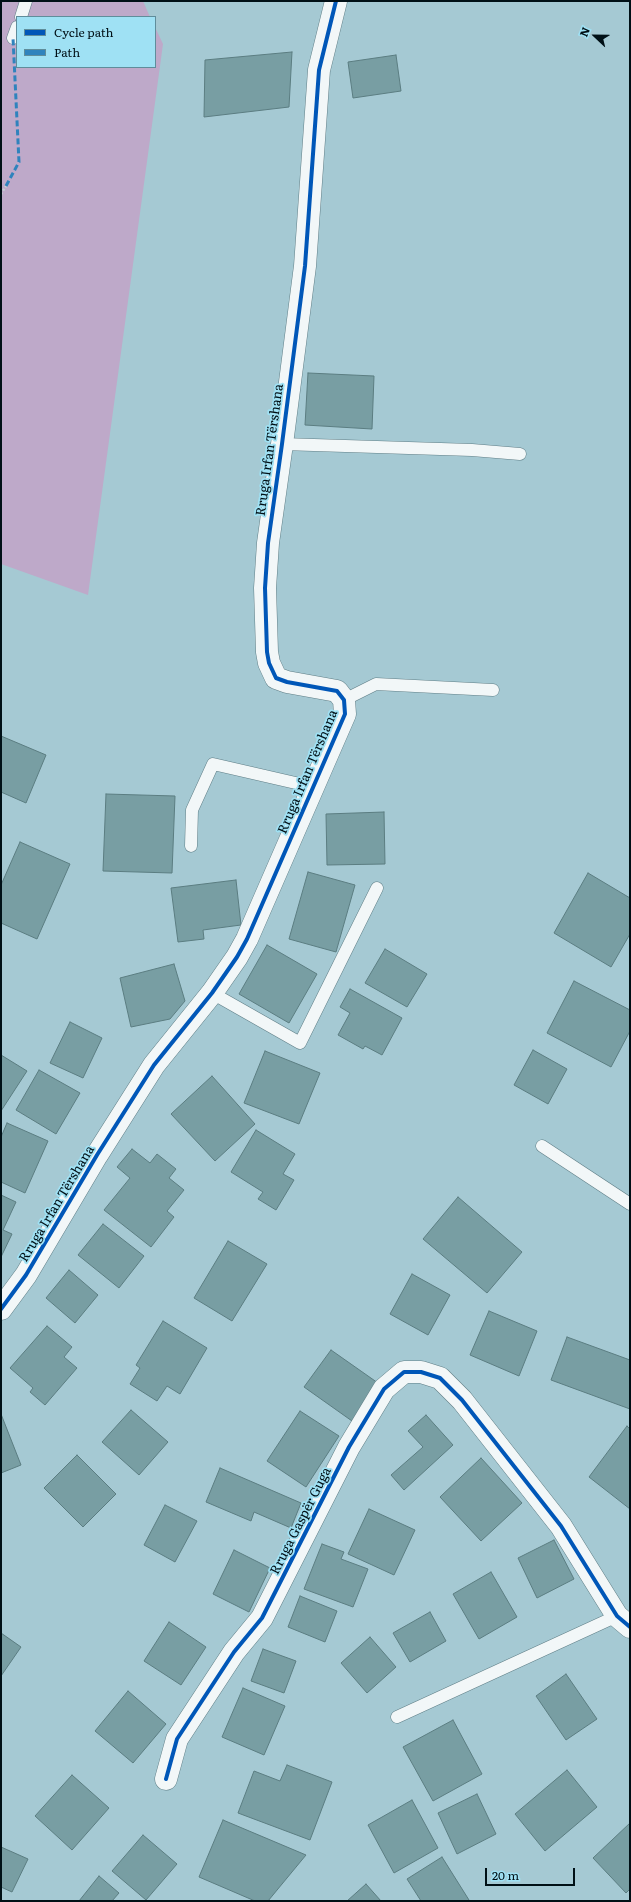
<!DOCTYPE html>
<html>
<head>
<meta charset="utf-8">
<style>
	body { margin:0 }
	#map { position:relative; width:631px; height:1902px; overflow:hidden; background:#a5c9d3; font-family:Literata,serif }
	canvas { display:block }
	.frame { position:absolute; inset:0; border:2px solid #001016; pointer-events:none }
	.legend { position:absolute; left:16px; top:16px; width:140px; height:52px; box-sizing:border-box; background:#9fe1f4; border:1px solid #5f8d9b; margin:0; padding:5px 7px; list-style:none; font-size:12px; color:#001016 }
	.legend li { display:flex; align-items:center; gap:8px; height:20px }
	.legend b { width:20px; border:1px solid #5f8d9b }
	.north { position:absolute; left:575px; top:16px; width:40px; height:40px; -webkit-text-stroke:3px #9fe1f4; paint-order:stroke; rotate:292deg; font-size:11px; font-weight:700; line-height:16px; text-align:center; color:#001016 }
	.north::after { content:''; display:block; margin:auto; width:14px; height:18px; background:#001016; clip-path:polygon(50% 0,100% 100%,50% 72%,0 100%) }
	.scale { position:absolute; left:485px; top:1868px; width:90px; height:18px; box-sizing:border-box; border:2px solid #001016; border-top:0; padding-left:5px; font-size:12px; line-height:14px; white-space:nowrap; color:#001016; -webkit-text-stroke:3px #9fe1f4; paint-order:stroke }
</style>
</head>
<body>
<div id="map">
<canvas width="631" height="1902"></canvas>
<div class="frame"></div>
<ul class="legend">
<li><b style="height:5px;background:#0057b8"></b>Cycle path</li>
<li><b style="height:5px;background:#2f83bd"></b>Path</li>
</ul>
<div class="north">N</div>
<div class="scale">20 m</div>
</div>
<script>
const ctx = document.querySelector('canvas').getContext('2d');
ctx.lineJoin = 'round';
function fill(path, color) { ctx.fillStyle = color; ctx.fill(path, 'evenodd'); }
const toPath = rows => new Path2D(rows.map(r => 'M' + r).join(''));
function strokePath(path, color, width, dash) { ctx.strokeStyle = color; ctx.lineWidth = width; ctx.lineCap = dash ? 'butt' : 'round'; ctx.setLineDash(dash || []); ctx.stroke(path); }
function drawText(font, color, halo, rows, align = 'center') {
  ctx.font = font + ' Literata,serif'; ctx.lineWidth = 3.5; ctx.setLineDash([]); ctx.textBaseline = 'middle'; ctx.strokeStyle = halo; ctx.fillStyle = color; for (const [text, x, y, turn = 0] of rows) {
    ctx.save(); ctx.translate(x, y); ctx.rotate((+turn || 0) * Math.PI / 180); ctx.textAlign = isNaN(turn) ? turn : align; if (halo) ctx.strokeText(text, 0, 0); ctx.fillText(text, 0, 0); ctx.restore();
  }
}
fill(toPath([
	[1,1,143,1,150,17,17,17,17,67,155,67,155,27,163,44,88,595,1,564]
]), '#bea9c9');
const building = toPath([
	[292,52,289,107,204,117,205,60,292,52],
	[396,55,401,91,353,98,348,62,396,55],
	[308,373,374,376,372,429,305,425,308,373],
	[1,736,46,755,26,803,1,792,1,736],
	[106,794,175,796,172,873,103,871,106,794],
	[384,812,385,864,327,865,326,814,384,812],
	[20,842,70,864,37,939,1,923,1,885,20,842],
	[308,872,355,885,336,952,289,939,308,872],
	[588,873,630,898,630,934,611,967,554,933,588,873],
	[236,880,241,925,203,930,204,939,178,942,171,888,236,880],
	[267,945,317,974,289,1023,239,994,267,945],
	[385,949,427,974,407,1007,365,983,385,949],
	[174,964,185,1001,170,1019,131,1027,120,978,174,964],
	[574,981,630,1010,630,1031,611,1067,547,1033,574,981],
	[350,989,402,1018,382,1055,365,1046,363,1049,338,1035,350,1013,340,1007,350,989],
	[70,1022,102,1038,83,1078,50,1063,70,1022],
	[533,1050,567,1069,548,1104,514,1085,533,1050],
	[265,1051,320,1073,299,1124,244,1103,265,1051],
	[1,1055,27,1071,1,1111,1,1055],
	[39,1070,80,1093,56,1134,16,1110,39,1070],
	[212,1076,255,1124,215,1161,171,1114,212,1076],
	[7,1123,48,1141,25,1193,1,1182,1,1137,7,1123],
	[256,1130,295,1154,283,1174,294,1180,276,1210,258,1199,263,1192,231,1172,256,1130],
	[132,1149,150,1163,157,1154,176,1169,169,1178,184,1190,167,1211,174,1217,151,1247,104,1210,130,1178,117,1167,132,1149],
	[1,1195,16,1202,3,1230,12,1234,1,1257,1,1195],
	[458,1197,522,1252,487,1293,423,1239,458,1197],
	[103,1224,144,1256,119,1288,78,1255,103,1224],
	[228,1241,267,1264,232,1321,194,1298,228,1241],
	[69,1270,98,1295,75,1323,46,1298,69,1270],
	[412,1274,450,1295,428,1335,390,1314,412,1274],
	[489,1311,537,1331,519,1376,470,1355,489,1311],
	[163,1321,207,1348,180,1394,167,1386,157,1401,130,1384,140,1368,136,1365,163,1321],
	[47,1326,72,1347,64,1357,77,1368,45,1405,30,1392,33,1388,10,1368,47,1326],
	[567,1337,630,1360,630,1409,551,1380,567,1337],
	[331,1350,378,1383,352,1421,304,1387,331,1350],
	[131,1410,168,1442,139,1475,102,1442,131,1410],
	[300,1411,339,1436,306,1487,267,1461,300,1411],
	[1,1414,21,1465,1,1473,1,1414],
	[426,1415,453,1445,404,1490,391,1475,423,1447,408,1431,426,1415],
	[627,1426,630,1429,630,1509,589,1477,627,1426],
	[77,1455,116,1494,83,1527,44,1488,77,1455],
	[481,1458,522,1503,481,1541,440,1497,481,1458],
	[220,1468,301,1503,291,1528,254,1512,251,1521,206,1502,220,1468],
	[165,1505,197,1521,175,1562,144,1545,165,1505],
	[369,1509,415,1530,394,1575,348,1554,369,1509],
	[554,1540,574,1579,537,1598,518,1558,554,1540],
	[322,1544,344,1552,341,1559,368,1569,353,1607,304,1589,322,1544],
	[234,1550,270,1568,249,1612,213,1594,234,1550],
	[491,1572,517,1617,479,1639,453,1594,491,1572],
	[300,1596,337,1611,325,1642,288,1627,300,1596],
	[430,1612,446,1641,410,1662,393,1633,430,1612],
	[169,1622,206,1647,181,1685,144,1661,169,1622],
	[1,1633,21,1647,1,1676,1,1633],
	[370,1637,396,1667,367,1693,341,1663,370,1637],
	[263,1649,296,1661,284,1693,251,1681,263,1649],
	[566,1674,597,1719,566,1740,536,1696,566,1674],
	[243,1688,285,1706,264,1755,222,1737,243,1688],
	[128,1691,166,1724,133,1763,95,1731,128,1691],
	[453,1720,482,1774,433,1801,403,1747,453,1720],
	[287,1765,332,1782,310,1840,238,1813,254,1771,280,1781,287,1765],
	[567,1770,597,1807,545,1851,515,1814,567,1770],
	[72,1775,109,1808,72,1850,35,1816,72,1775],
	[477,1794,496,1834,457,1854,438,1813,477,1794],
	[412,1800,438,1848,394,1873,368,1825,412,1800],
	[223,1820,306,1855,268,1901,255,1901,199,1877,223,1820],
	[630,1823,630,1889,626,1893,593,1858,630,1823],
	[143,1835,177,1864,146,1900,112,1871,143,1835],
	[1,1847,28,1859,12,1892,1,1887,1,1847],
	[442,1857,469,1900,467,1901,421,1901,407,1879,442,1857],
	[99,1876,119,1893,112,1901,79,1901,99,1876],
	[366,1884,381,1901,347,1901,366,1884]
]);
fill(building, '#789ea3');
strokePath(building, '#5b7d81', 1);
const lane = toPath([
	[21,17,26,1],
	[13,38,17,27],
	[282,444,472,450,520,454],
	[344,700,376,684,493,690],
	[191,846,192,810,213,764,313,787],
	[212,993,300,1043,377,888],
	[542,1146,630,1204],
	[397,1717,617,1616]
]);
const street = toPath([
	[1,1309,26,1275,97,1155,154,1065,212,993,237,957,247,939,345,714,344,700,337,691,287,682,276,678,269,663,267,652,265,588,268,543,282,444,305,266,319,70,336,1],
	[166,1779,177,1739,234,1652,262,1618,349,1447,384,1389,404,1372,421,1372,440,1378,462,1400,561,1526,617,1616,630,1627]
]);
strokePath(lane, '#5f7e86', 13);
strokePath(street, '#5f7e86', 23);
strokePath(toPath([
	[1,194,6,186]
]), '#c4cfd3', 2.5, [2, 2]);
strokePath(lane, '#f2f7f8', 12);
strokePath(street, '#f2f7f8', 22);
strokePath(toPath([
	[6,186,19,162,13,38]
]), '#2f83bd', 3, [6, 3]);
strokePath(toPath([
	[1,1309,26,1275,97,1155,154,1065,212,993,237,957,247,939,345,714,344,700,337,691,287,682,276,678,269,663,267,652,265,588,268,543,282,444,305,266,319,70,336,1],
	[166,1779,177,1739,234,1652,262,1618,349,1447,384,1389,404,1372,421,1372,440,1378,462,1400,561,1526,617,1616,630,1627]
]), '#0057b8', 4);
drawText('13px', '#001016', '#9fe1f4', [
	["Rruga Irfan Tërshana",270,450,-82],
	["Rruga Irfan Tërshana",308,772,-67],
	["Rruga Irfan Tërshana",57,1204,-59],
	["Rruga Gaspër Guga",301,1521,-63]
]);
</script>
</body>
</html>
